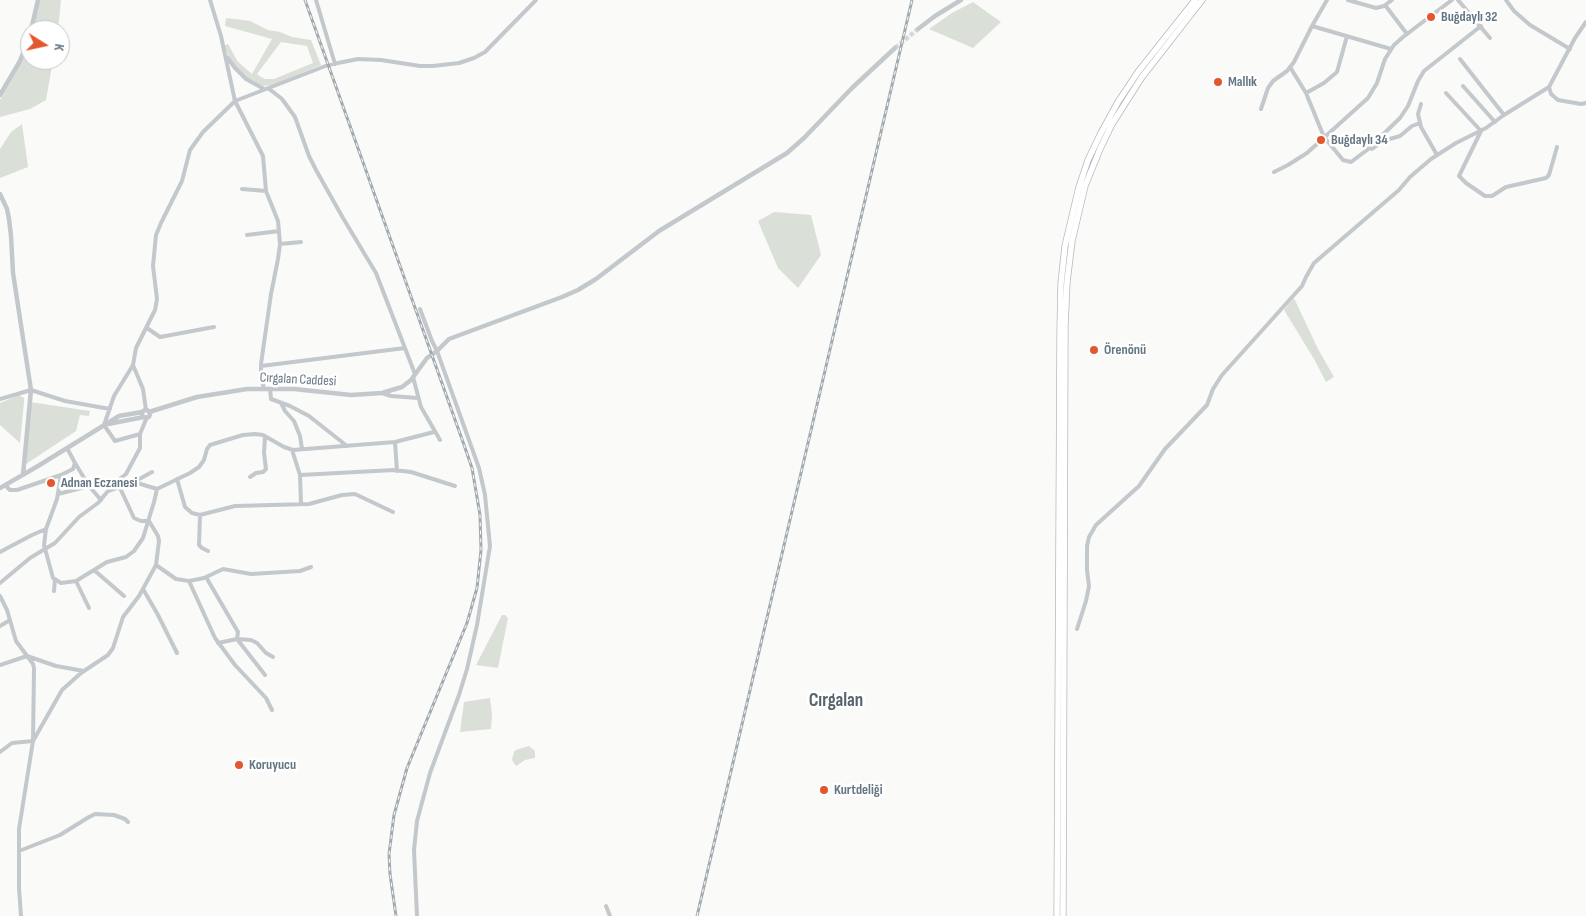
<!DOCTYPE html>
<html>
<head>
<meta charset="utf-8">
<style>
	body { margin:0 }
	#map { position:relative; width:1586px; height:916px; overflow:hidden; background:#fafaf8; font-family:"Sofia Sans Condensed",sans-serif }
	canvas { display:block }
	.north { position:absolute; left:20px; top:20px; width:50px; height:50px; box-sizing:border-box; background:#fff; border:1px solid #c1c8cd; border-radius:50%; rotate:100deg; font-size:14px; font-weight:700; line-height:20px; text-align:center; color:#657683 }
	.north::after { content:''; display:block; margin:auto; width:18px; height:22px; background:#e4572e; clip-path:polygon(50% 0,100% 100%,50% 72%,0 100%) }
</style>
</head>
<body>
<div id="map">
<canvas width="1586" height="916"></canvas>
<div class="north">K</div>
</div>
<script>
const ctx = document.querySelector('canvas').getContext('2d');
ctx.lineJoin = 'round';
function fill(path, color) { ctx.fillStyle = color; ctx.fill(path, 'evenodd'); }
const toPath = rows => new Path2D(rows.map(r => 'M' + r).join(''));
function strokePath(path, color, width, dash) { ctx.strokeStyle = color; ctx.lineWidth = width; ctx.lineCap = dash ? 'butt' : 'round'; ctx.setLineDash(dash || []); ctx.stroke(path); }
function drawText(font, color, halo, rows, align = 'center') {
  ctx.font = font + ' "Sofia Sans Condensed",sans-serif'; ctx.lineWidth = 5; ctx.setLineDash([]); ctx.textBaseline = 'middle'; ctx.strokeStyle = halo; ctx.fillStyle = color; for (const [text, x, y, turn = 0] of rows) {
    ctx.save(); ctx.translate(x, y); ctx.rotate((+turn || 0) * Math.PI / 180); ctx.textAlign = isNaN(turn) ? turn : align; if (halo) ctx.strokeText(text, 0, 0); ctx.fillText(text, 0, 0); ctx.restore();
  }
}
fill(toPath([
	[39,0,61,0,58,30,33,30],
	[973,2,1001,22,973,48,929,29,952,13],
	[226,18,250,21,268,30,280,32,292,37,311,40,321,65,273,85,262,86,251,82,232,63,224,46,228,44,238,62,252,74,272,39,225,26],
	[281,42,307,46,313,63,274,79,265,79,261,77,257,74],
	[30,40,30,60,53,60,46,100,30,109,0,117,0,100,17,70],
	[22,124,28,167,0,178,0,149,11,132],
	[774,212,811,215,821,255,798,288,778,268,758,221],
	[1294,298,1318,349,1334,377,1326,382,1314,359,1284,310],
	[19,395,24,398,24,402,20,443,0,425,0,403],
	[30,402,90,411,89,416,80,415,76,431,23,466],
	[502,615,505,615,508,618,498,668,476,665],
	[490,698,492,714,491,729,460,732,464,702],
	[529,746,535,751,535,758,525,760,516,766,512,760,514,752,516,750]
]), '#dadfd7');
strokePath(toPath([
	[895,48,918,29]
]), '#d5d9db', 4.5, [4.5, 2]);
const trunk = toPath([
	[1057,916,1060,332,1061,283,1065,246,1079,187,1088,160,1101,133,1118,102,1138,72,1195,0],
	[1063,916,1065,326,1067,282,1072,241,1085,186,1100,149,1112,124,1142,77,1202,0]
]);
strokePath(trunk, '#b4b9bd', 7);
strokePath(toPath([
	[210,0,221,36,235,101,263,156,266,191,278,221,280,244,278,259,271,294,261,364,261,375,264,389],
	[316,0,335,64],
	[1348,0,1376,8,1384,6,1392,0],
	[1458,0,1490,38],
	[1506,0,1514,11,1530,25,1570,49],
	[1385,5,1407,34],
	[1312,26,1391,49],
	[227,57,235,68,246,79,264,89],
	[1460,59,1504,115],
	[1290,67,1306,93,1324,137,1343,160,1351,162,1367,150,1400,118,1408,106,1418,81,1424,71,1481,26],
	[1463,86,1495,122],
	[1549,87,1551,94,1558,100,1581,104,1586,103],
	[268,88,282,99,295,117,309,156,316,170,343,218,376,273,415,374],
	[1306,93,1324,83,1337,72,1347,36],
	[1446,93,1481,131,1459,176,1466,183,1485,196,1492,196,1506,187,1546,178,1549,175,1557,147],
	[1421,104,1418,114,1421,127,1437,155],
	[1261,109,1268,88,1273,81,1287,71,1294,62,1312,26,1327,0],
	[1372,149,1383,141,1400,136,1412,126,1420,123],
	[1274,172,1288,165,1307,153,1368,98,1377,83,1385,59,1394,45,1403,37,1452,0],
	[242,189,266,191],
	[247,235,279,231],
	[280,244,301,242],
	[147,328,160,337,214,327],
	[133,365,143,389,146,410],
	[261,366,405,348],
	[413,377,421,407,440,440],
	[270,389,271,399,290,406,309,416,347,446],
	[382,393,391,396,418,398],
	[0,399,31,390,65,401,110,409],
	[281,403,285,411,294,421,300,436,302,449],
	[147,417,140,434,115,441,104,425,114,396,133,365,136,348,155,310,157,299,153,266,156,235,161,223,182,181,190,150,203,132,235,101,328,65,358,59,381,60,420,66,433,66,459,63,474,58,485,52,536,0],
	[395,442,397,471],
	[292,450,300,475,301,504],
	[75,463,89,486,101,500],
	[61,475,57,499,46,529,44,545,53,578,61,583,76,581,107,562,126,557,134,551,143,538,154,502,157,489],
	[300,475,394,470,411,472,455,486],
	[250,477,256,473,263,472,266,469,264,453,265,437],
	[177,479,185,507,192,513,200,515,235,506,309,504,342,495,355,494,393,512],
	[134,482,152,472],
	[5,485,10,490,17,490,61,475,73,469,75,463,67,448],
	[118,488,116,484,117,481,126,474,140,448,140,434],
	[58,494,89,486],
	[200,515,199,545,202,548,208,551],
	[0,552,32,535,46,529],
	[156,565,176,579,189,581,204,578,223,569,251,574,300,571,311,567],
	[94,570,124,596],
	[206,577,238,632,237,639,265,675],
	[76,581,89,608],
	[189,581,215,638,235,665,266,698,272,710],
	[0,583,30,558,55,543,79,517,98,503,108,491,134,482,157,489,190,473,199,467,204,460,207,449,210,445,243,435,255,434,263,435,284,447,293,450,395,442,434,432],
	[143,589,158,615,177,653],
	[54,591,55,579],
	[0,596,7,610,16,641,33,664,34,668,33,741,19,829,19,888,21,916],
	[0,626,10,620],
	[1077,629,1086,601,1089,586,1087,570,1087,546,1089,537,1096,525,1139,486,1165,449,1207,405,1213,389,1222,375,1302,286,1306,277,1314,263,1399,190,1410,177,1431,159,1456,143,1486,128,1504,115,1549,87,1575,38,1586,22],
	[218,643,237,639,251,640,257,643,266,653,273,657],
	[0,665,27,656,56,666,84,671],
	[0,752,12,743,33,741,62,690,81,673,108,655,113,648,123,617,139,596,156,565,159,541,158,536,149,521,141,521,134,518,120,488],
	[19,851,60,835,89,817,95,814,114,815,125,819,128,822],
	[606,906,610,916],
	[417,916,414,850,417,821,430,773,459,695,467,669,477,625,490,546,485,495,479,468,437,351,432,341,420,309]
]), '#c3c8cc', 4);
strokePath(toPath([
	[918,29,935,16,961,0],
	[31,30,38,0],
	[0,95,20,61,30,35],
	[0,194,7,209,9,219,11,236,13,273,31,390,23,475],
	'142 414a4 4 0 1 1 8 0a4 4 0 1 1-8 0Z',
	[149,412,197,397,247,389,294,389,351,395,382,393,402,387,411,380,427,358,437,351,449,339,562,297,578,290,596,279,659,231,787,153,804,138,852,88,895,48],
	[108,424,144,417],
	[0,488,38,466,119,416,142,412]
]), '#c3c8cc', 4.5);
strokePath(trunk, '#fff', 5.5);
const rail = toPath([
	[305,0,463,442,472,468,480,515,481,550,477,588,467,623,407,768,394,815,389,854,390,874,396,916],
	[697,916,912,0]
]);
strokePath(rail, '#a2aab0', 3);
strokePath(rail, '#fff', 1, [4]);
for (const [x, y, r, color] of [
	[1431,17,5,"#e4572e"],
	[1218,82,5,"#e4572e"],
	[1321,140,5,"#e4572e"],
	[1094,350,5,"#e4572e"],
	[51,483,5,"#e4572e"],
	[239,765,5,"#e4572e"],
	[824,790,5,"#e4572e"]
]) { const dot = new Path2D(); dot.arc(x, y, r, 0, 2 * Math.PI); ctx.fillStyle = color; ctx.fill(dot); strokePath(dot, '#fff', 2); }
drawText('bold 14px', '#657683', '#fff', [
	["Buğdaylı 32",1441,17],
	["Mallık",1228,82],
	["Buğdaylı 34",1331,140],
	["Örenönü",1104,350],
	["Adnan Eczanesi",61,483],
	["Koruyucu",249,765],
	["Kurtdeliği",834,790]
], 'left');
drawText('14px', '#657683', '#fff', [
	["Cırgalan Caddesi",298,380,3]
]);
drawText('bold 19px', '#57646e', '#fff', [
	["Cırgalan",836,701]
]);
</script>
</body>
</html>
